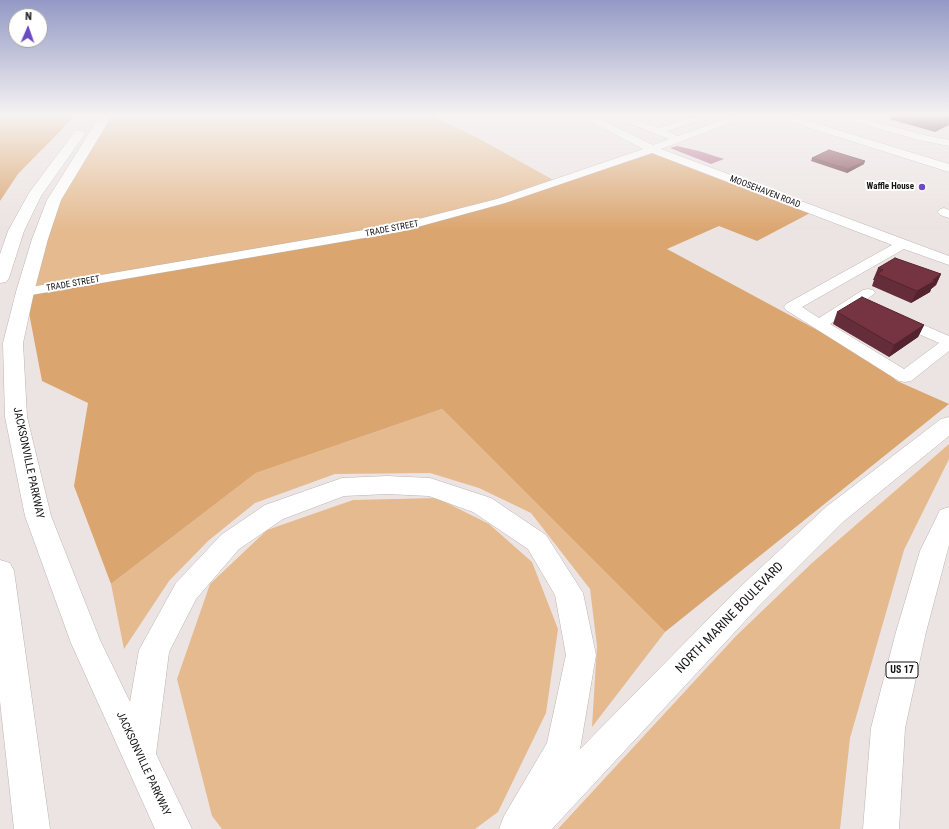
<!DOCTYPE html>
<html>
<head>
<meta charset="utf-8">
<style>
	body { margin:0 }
	#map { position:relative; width:949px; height:829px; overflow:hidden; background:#ece4e3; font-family:"Roboto Condensed",sans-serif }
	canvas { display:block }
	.north { position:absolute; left:8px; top:8px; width:40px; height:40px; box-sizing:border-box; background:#fff; border:1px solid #a2a1a1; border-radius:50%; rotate:2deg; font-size:11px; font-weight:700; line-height:16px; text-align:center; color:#171414 }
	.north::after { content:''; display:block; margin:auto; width:14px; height:18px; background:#6c4ac2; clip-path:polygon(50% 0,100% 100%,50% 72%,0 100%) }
</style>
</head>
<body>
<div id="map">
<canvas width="949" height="829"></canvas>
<div class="north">N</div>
</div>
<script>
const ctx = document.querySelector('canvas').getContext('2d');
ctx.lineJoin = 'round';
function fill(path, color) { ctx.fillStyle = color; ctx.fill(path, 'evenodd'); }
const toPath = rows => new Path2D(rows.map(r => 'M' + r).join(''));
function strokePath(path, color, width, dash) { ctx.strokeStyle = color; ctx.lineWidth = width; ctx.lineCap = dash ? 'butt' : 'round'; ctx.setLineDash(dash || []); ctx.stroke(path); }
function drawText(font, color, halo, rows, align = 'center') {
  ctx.font = font + ' "Roboto Condensed",sans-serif'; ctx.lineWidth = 4; ctx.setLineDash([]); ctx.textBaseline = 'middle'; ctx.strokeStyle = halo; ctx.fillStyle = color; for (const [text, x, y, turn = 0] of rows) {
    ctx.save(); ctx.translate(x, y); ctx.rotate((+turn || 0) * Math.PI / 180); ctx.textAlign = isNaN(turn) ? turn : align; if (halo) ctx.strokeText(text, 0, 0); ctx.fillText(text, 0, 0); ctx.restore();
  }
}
fill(toPath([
	[107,114,428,114,474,136,557,182,456,214,25,292,40,239],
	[442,409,665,632,592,727,597,646,590,589,531,513,479,488,430,473,335,474,255,503,208,541,169,581,124,649,111,584,256,473],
	[949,444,949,459,904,550,850,738,840,829,558,829,736,636,812,563],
	[437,498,489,524,532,562,558,629,546,713,498,812,475,829,222,829,212,816,177,679,210,584,267,530,353,500]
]), '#e5ba8f');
fill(toPath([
	[0,114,75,114,70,121,18,174,0,201],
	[652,149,814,211,757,241,719,226,667,249,871,359,897,381,949,404,665,632,442,409,256,473,111,584,74,486,88,403,42,381,25,292,456,214]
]), '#dba56f');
fill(toPath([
	[677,146,699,151,724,159,711,164,670,148]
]), '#b37091');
const minor = toPath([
	[580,114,590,114,653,145,669,139,618,119,616,117,618,115,624,115,658,128,704,114,717,114,715,116,667,131,678,136,739,114,750,114,749,116,661,149,949,256,949,265,904,249,802,307,819,318,863,290,868,289,873,290,875,293,866,300,949,336,949,351,911,381,905,382,899,381,786,310,784,307,786,304,892,245,652,153,505,203,399,232,25,296,20,295,18,292,20,289,25,288,399,224,497,199,643,149,581,116,580,114],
	[856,306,939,343,904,369,830,324,856,306],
	[832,114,846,114,924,135,949,140,949,146,919,140,834,116,832,114],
	[944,208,949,210,949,218,940,215,938,212,940,209,944,208]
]);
const major = toPath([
	[101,114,113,114,61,200,48,239,34,292,31,296,25,297,19,296,16,292,32,239,47,200,101,114],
	[771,114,786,114,949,164,949,172,772,116,771,114],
	[79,130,83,131,85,134,41,196,24,231,9,278,6,282,0,283,0,254,8,231,29,193,75,131,79,130],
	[949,417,949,436,844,521,758,607,552,829,509,829,514,816,738,589,826,507,941,419,949,417]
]);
const highway = toPath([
	[25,287,31,288,34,292,23,343,27,417,51,516,100,640,130,702,139,650,176,583,221,535,265,505,342,478,387,476,430,478,491,498,546,535,583,593,596,655,580,749,575,761,537,829,499,829,504,816,547,743,566,655,555,595,528,549,473,512,429,496,387,494,344,496,283,519,239,549,196,599,169,652,156,754,192,829,155,829,71,643,25,516,5,417,3,343,16,292,19,288,25,287],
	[949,507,949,545,926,632,905,728,899,829,863,829,871,728,896,632,920,551,940,510,949,507],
	[0,560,10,563,14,571,50,829,14,829,0,701,0,560]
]);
strokePath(minor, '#bbb4b3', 1);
strokePath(major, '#bbb4b3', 1);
strokePath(highway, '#bbb4b3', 1);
fill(minor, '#fff');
fill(major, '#fff');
fill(highway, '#fff');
fill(toPath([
	[886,114,949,114,935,132,889,119,891,115],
	[812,158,864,164,847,173,811,161],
	[878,268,941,274,936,285,931,289,930,292,911,303,872,286,874,280,873,280],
	[837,312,924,325,918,337,889,357,833,324]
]), '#652c39');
fill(toPath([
	[949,116,949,125,935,132,940,120],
	[865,161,864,164,847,173,848,169],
	[941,274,936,285,931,289,930,292,911,303,917,291],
	[924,325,918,337,889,357,894,345]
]), '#53242e');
const building = toPath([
	[917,114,949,114,949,116,940,120,917,114],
	[829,150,865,161,848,169,812,158,829,150],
	[895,258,941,274,933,280,935,281,917,291,877,274,883,270,878,268,895,258],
	[862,297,924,325,894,345,837,312,862,297]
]);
fill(building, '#763342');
strokePath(building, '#53242e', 1);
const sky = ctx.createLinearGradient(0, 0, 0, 230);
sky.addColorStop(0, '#9399c5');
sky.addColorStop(0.5, '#f6f3f2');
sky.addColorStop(1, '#f6f3f200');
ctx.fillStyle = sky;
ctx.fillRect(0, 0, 949, 230);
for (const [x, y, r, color] of [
	[922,187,4,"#6c4ac2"]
]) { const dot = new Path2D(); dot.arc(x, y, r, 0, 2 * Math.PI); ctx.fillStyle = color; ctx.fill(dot); strokePath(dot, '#fff', 1.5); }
drawText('bold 9px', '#171414', '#fff', [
	["Waffle House",914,187]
], 'right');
drawText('9px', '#171414', '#fff', [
	["MOOSEHAVEN ROAD",765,192,21],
	["TRADE STREET",392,229,-11],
	["TRADE STREET",73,284,-10]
]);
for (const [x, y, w] of [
	[902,670,32]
]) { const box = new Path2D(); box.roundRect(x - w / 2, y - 8, w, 16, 3); ctx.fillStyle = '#fff'; ctx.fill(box); strokePath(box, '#171414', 1); }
drawText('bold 10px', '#171414', null, [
	["US 17",902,670]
]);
drawText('11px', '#171414', '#fff', [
	["JACKSONVILLE PARKWAY",28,463,78],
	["JACKSONVILLE PARKWAY",143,764,65]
]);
drawText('13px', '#171414', '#fff', [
	["NORTH MARINE BOULEVARD",730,618,-46]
]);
</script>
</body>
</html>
